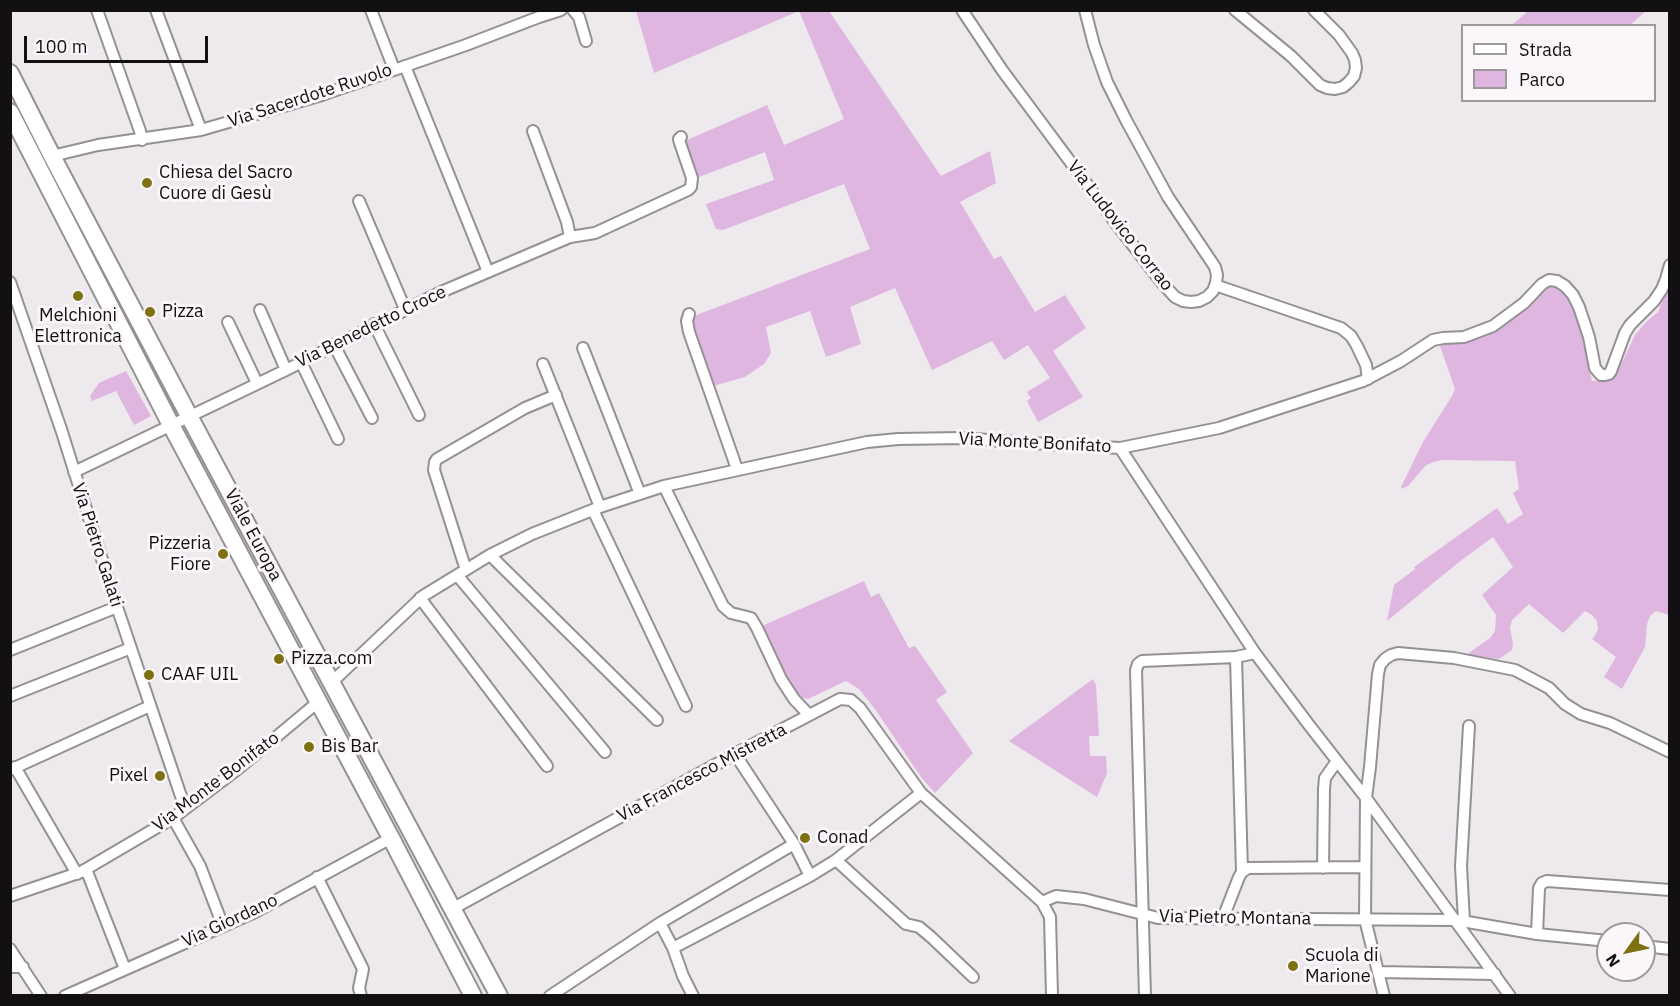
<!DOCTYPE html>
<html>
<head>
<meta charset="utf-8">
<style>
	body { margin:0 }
	#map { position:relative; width:1680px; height:1006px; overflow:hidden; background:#ede9ed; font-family:"IBM Plex Sans",sans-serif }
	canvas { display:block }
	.frame { position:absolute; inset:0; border:12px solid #121012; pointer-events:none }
	.legend { position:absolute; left:1461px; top:24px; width:195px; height:78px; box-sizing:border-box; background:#faf6fa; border:2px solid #9d9a9d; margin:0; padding:8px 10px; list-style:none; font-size:18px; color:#121012 }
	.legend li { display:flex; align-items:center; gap:12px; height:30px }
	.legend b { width:30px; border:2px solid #9d9a9d }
	.north { position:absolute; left:1596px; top:922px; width:60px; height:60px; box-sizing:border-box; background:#faf6fa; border:2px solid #9d9a9d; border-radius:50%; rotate:237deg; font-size:16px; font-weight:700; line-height:24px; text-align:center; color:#121012 }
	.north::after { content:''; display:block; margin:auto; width:21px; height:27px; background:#7d7111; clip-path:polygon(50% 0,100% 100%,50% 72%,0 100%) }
	.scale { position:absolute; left:24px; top:36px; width:184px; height:27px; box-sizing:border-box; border:3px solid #121012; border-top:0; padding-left:8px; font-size:18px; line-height:21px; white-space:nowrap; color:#121012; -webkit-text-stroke:4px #faf6fa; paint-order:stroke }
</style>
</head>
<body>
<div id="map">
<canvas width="1680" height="1006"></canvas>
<div class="frame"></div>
<ul class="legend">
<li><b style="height:8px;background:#fff"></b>Strada</li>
<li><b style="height:16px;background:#dfb6e0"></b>Parco</li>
</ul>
<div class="north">N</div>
<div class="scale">100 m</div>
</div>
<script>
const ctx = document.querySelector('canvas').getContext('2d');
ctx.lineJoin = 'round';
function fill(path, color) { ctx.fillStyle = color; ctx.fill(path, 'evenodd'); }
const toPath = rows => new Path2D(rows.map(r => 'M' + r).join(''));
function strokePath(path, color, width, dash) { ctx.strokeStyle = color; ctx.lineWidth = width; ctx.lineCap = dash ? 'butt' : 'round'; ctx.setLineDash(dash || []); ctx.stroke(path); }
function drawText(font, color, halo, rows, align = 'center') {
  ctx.font = font + ' "IBM Plex Sans",sans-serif'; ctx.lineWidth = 6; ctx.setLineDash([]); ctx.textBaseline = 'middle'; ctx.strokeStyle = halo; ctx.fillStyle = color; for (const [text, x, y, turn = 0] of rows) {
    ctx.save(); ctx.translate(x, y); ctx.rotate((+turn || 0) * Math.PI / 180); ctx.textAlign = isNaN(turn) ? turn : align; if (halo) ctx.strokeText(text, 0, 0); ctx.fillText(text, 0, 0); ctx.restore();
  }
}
fill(toPath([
	[636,11,829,11,941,176,990,151,996,183,960,202,994,259,1001,256,1035,312,1065,295,1086,328,1053,351,1083,397,1038,422,1027,401,1031,398,1027,392,1050,378,1028,345,1004,360,992,341,932,370,895,288,850,307,861,344,826,357,810,311,766,327,771,353,764,364,745,377,713,386,692,333,691,320,694,316,870,249,844,184,723,230,716,229,706,204,774,180,765,152,696,178,684,144,687,140,767,105,784,145,844,119,799,11,654,73],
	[1528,11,1528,10,1646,11,1630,25,1512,25],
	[1669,284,1669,615,1656,611,1650,616,1647,624,1645,647,1622,689,1604,677,1616,657,1592,639,1595,636,1598,629,1597,621,1592,615,1585,611,1563,633,1529,604,1512,620,1510,628,1513,643,1512,650,1499,659,1466,655,1490,638,1495,631,1496,615,1482,595,1513,567,1493,537,1459,562,1387,621,1394,585,1415,569,1414,567,1497,508,1508,524,1523,514,1513,493,1519,489,1515,461,1442,460,1434,462,1426,465,1409,485,1402,489,1401,487,1423,442,1452,396,1455,389,1439,343,1496,328,1519,314,1546,288,1554,287,1562,289,1577,312,1592,381,1609,381,1617,373,1635,335,1646,322,1658,312],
	[126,371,151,416,134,425,116,391,92,401,90,396,99,383],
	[864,581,871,597,879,593,909,648,915,646,947,692,936,700,973,753,935,793,921,777,875,709,859,689,846,681,808,699,803,698,796,694,788,683,762,626],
	[1093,679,1096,685,1099,736,1089,736,1090,756,1106,756,1107,773,1097,797,1009,741]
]), '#dfb6e0');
const street = toPath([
	[97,10,140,131,142,140],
	[156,10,201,130],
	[371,10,394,69],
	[573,10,579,17,586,41],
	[962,10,1002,70,1121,230,1163,284,1175,297,1183,301,1191,302,1199,301,1207,297,1213,291,1216,283,1217,275,1215,267,1168,197,1126,120,1107,82,1094,45,1085,10],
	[1235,10,1291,56,1320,85,1327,88,1335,89,1343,87,1349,82,1354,76,1356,68,1355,60,1352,53,1339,35,1314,10],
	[405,66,488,272],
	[52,156,98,145,201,130,322,95,466,45,539,17,561,10],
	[359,201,405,309],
	[570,237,595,233,688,190,691,187,692,178,680,143,679,139,681,137],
	[10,282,61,429,117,607,185,808],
	[1215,285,1341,328,1351,336,1357,346,1366,365,1368,379],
	[260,310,286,370],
	[689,314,687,321,689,332,737,469],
	[228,322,257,383],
	[374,324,419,415],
	[334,345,372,418],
	[583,348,640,494],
	[301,362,338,439],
	[543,364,600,507],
	[1120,448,1255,653,1309,725,1366,798,1510,996],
	[74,472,286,370,441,292,570,237,567,222,533,131],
	[664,486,723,606,731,613,751,618,757,628,781,679,794,699,809,715],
	[593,510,686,706],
	[490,555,657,720],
	[466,570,434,470,435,462,437,459,525,408,556,395],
	[457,575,605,752],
	[420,598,547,766],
	[10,650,117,607],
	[1236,657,1242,872],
	[332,682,423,596,490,555,532,534,600,507,664,486,867,442,898,439,962,438,1014,442,1120,448,1219,428,1363,381,1401,361,1433,340,1443,338,1464,337,1493,326,1524,303,1542,284,1549,280,1557,281,1565,286,1573,295,1579,307,1589,337,1595,368,1601,375,1605,375,1609,374,1611,371,1625,333,1630,325,1654,301,1662,289,1666,279,1670,265],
	[10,696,131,648],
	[735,754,794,844,810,876],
	[15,767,77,874],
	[10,770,150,706],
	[173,818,200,866,223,926],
	[836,860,906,924,919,927,931,937,973,977],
	[1323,868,1324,789,1325,778,1337,761],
	[86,869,125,969],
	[317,877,363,969,359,988,361,996],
	[10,896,81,872,173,818,239,768,318,702],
	[1042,902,1050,917,1052,996],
	[452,909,735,754,840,699,851,700,860,708,921,793],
	[1223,918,1239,877,1242,872,1248,868,1365,867],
	[1464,921,1461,866,1469,726],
	[660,923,673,948,683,976,693,996],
	[1537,934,1539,888,1542,883,1547,881,1670,890],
	[1644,946,1670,949],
	[673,948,810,876,836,860,921,793,1042,902,1056,896,1084,899,1158,918,1456,920,1537,934,1608,941],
	[10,949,41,996],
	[10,967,23,967],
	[1378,972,1495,974],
	[65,996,255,912,391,838],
	[550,996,660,923,794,844],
	[1145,996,1136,670,1138,664,1142,661,1236,657,1255,653],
	[1384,996,1365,919,1366,798,1370,767,1378,674,1380,665,1385,659,1391,655,1398,653,1454,658,1515,670,1549,688,1565,704,1581,714,1610,723,1670,752]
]);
const secondary = toPath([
	[10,73,52,156,189,416,499,996],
	[10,112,171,425,391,838,473,996]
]);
strokePath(street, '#949094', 14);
strokePath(secondary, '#949094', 20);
strokePath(street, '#fff', 10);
strokePath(secondary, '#fff', 16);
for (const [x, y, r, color] of [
	[147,183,6,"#7d7111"],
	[78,296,6,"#7d7111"],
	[150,312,6,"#7d7111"],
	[223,554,6,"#7d7111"],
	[279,659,6,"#7d7111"],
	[149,675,6,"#7d7111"],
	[309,747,6,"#7d7111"],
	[160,776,6,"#7d7111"],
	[805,838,6,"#7d7111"],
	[1293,966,6,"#7d7111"]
]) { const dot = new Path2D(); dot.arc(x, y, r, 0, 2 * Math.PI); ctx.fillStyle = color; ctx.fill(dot); strokePath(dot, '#faf6fa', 2); }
drawText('18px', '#121012', '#faf6fa', [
	["Via Sacerdote Ruvolo",310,96,-18],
	["Via Ludovico Corrao",1120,226,52],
	["Via Benedetto Croce",371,327,-26],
	["Via Monte Bonifato",1035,443,3],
	["Viale Europa",253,535,62],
	["Via Pietro Galati",97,545,72],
	["Via Francesco Mistretta",702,773,-28],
	["Via Monte Bonifato",216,782,-37],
	["Via Pietro Montana",1235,918,1],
	["Via Giordano",230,921,-25]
]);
drawText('18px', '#121012', '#faf6fa', [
	["Chiesa del Sacro",159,173],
	["Cuore di Gesù",159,194],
	["Pizza",162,312],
	["Melchioni",78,316,"center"],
	["Elettronica",78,337,"center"],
	["Pizzeria",211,544,"right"],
	["Fiore",211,565,"right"],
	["Pizza.com",291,659],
	["CAAF UIL",161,675],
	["Bis Bar",321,747],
	["Pixel",148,776,"right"],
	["Conad",817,838],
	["Scuola di",1305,956],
	["Marione",1305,977]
], 'left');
</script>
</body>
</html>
